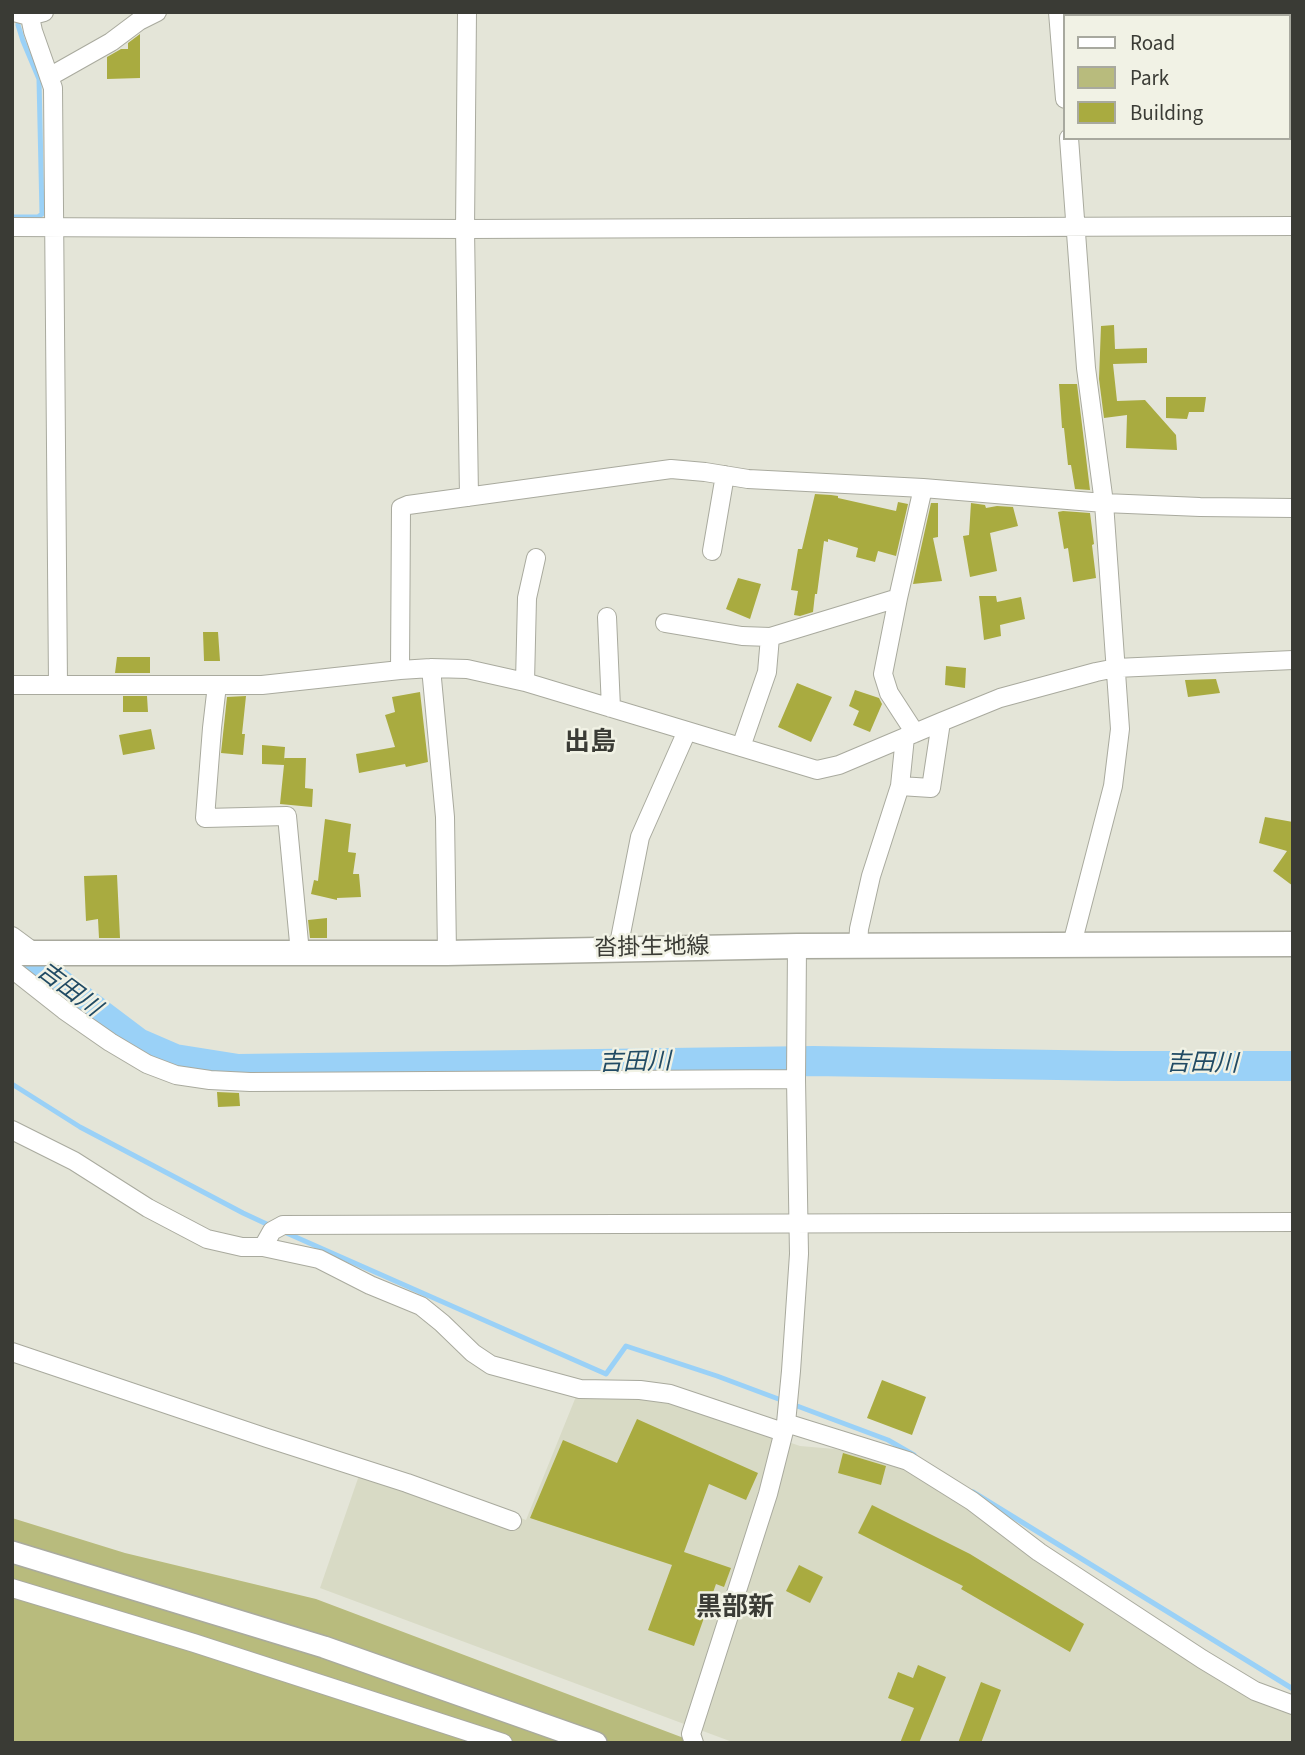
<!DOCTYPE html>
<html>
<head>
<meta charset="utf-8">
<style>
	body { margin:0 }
	#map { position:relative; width:1305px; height:1755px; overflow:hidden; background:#e4e5d8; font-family:"Source Sans 3",sans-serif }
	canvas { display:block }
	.frame { position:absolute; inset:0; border:14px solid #3a3b35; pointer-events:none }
	.legend { position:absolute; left:1063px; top:14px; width:228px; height:126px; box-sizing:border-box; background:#f1f2e5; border:2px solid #a8a99f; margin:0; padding:9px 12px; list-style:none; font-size:21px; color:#3a3b35 }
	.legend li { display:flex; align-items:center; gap:14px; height:35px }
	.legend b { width:35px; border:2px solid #a8a99f }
</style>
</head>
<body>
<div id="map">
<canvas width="1305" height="1755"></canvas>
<div class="frame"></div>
<ul class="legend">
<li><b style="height:9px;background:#fff"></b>Road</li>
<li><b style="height:19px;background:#b8bb7d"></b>Park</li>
<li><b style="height:19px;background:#a9ab40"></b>Building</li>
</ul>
</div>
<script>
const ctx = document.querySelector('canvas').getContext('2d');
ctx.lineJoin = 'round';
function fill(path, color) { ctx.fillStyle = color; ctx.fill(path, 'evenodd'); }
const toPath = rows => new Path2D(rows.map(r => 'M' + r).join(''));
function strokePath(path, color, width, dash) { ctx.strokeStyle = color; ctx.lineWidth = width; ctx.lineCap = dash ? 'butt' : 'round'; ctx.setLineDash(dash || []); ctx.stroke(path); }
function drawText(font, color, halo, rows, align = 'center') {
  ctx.font = font + ' "Source Sans 3","Noto Sans JP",sans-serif'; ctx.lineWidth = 5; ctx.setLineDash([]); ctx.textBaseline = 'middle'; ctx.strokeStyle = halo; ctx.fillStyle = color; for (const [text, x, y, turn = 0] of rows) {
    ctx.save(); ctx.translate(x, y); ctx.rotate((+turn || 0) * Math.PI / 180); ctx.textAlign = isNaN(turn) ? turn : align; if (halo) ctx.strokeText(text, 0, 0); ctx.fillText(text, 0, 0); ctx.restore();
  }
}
fill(toPath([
	[577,1394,660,1398,800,1446,835,1449,896,1464,927,1478,999,1533,1128,1621,1255,1701,1293,1713,1293,1743,735,1743,320,1588,364,1461,526,1520]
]), '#d8dac5');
fill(toPath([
	[12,1518,125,1553,316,1599,697,1743,12,1743]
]), '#b8bb7d');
strokePath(toPath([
	[12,217,38,217,42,214,39,79,23,41,18,25,19,15],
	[12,1084,80,1127,243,1213,273,1227],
	[282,1231,606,1374,626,1346,717,1376,888,1440,914,1455],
	[973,1492,1293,1689]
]), '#9ad1f7', 5);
strokePath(toPath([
	[12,948,138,1043,175,1059,238,1069,813,1061,1119,1066,1293,1066]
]), '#9ad1f7', 30);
fill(toPath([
	[140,34,140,78,107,79,107,57,121,49,128,49,128,43],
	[1114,325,1115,349,1147,348,1147,363,1113,364,1117,401,1145,400,1176,435,1177,450,1126,448,1127,415,1104,418,1099,379,1101,326],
	[1059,384,1077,384,1090,490,1075,489,1071,465,1068,465,1064,428,1062,428],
	[1166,397,1206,397,1204,412,1189,412,1187,419,1166,418],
	[815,494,831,495,838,496,838,498,896,511,898,502,908,504,896,556,878,551,875,562,856,557,858,548,828,539,828,542,824,541,817,594,815,594,813,612,800,616,794,615,798,591,791,590,798,549,802,549],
	[931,503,938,503,938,537,933,538,942,581,913,584],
	[971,503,985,505,986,508,997,506,1013,507,1018,526,990,533,997,571,970,577,963,536,969,535],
	[1063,511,1090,513,1094,544,1092,545,1096,578,1073,582,1068,548,1064,549,1058,512],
	[738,578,761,584,750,619,726,609],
	[979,596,996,596,997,602,1021,597,1025,619,1000,625,1001,636,984,640],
	[203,632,218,632,220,661,204,661],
	[117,657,150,657,150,673,115,673],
	[946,666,966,668,965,688,945,685],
	[1216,679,1220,693,1188,697,1185,680],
	[797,683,832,697,811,742,778,727],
	[855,690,879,698,882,704,870,732,853,725,859,711,849,706],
	[420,692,428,762,406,767,405,764,359,773,356,754,395,747,385,715,395,712,392,697],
	[123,696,147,696,148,712,123,712],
	[246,696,242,734,245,734,243,755,221,753,227,697],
	[151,729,155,749,123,755,119,735],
	[262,745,285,747,284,761,284,758,306,758,305,788,313,789,312,807,280,804,284,765,262,764],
	[1265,817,1293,822,1293,886,1273,871,1287,851,1259,843],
	[325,819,351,824,348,852,356,853,353,874,359,874,361,897,337,898,337,900,311,894,314,880,318,881],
	[117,875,120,938,99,938,98,919,86,921,84,876],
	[327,918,327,938,310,938,308,920],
	[217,1092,239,1093,240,1106,218,1107],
	[882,1380,926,1397,912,1435,867,1418],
	[637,1419,758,1473,746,1500,709,1484,684,1552,731,1568,724,1587,716,1584,694,1646,648,1630,672,1565,530,1518,563,1440,617,1463],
	[843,1453,886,1466,881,1485,838,1473],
	[872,1505,970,1554,1084,1624,1070,1652,961,1589,963,1586,858,1533],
	[799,1565,823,1577,810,1603,786,1591],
	[918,1665,946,1677,919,1743,900,1743,914,1708,888,1698,898,1672,913,1678],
	[981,1682,1001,1690,981,1743,958,1743]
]), '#a9ab40');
const minor = toPath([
	[14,12,29,16,44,12],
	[29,12,33,31,53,88,58,684],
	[467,12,465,229,469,497],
	[1058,12,1065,99],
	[49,77,111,42,139,21,157,12],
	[1069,138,1086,368,1104,503,1120,729,1113,786,1072,944],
	[12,227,465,229,1293,226],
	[712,551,725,475],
	[607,617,611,708],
	[665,623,742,636,770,637],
	[431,668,445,817,447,953],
	[400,670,401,508,408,505,671,469,705,472,748,479,923,488,1104,503,1200,507,1293,508],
	[525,682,527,598,536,558],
	[12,685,262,685,400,670,431,668,467,669,525,682,817,770,839,765,941,722,1000,698,1096,672,1116,668,1293,660],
	[217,685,212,728,205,818,287,816,300,953],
	[915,733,889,693,883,674,898,598,923,488],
	[905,737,900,786,931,788,941,722],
	[741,747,767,672,770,637,898,598],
	[12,936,35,953],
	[858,946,859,929,871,876,900,786],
	[618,949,640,837,687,731],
	[12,969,64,1010,110,1042,147,1064,176,1075,210,1080,250,1082,796,1079],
	[12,1130,74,1161,148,1208,207,1239,242,1247,263,1247],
	[12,1352,267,1438,407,1483,512,1521],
	[786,1423,908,1461,972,1501,1039,1552,1202,1659,1255,1691,1293,1705],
	[783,1432,670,1394,640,1390,580,1389,491,1365,473,1353,442,1323,421,1306,370,1285,319,1259,263,1247,272,1231,283,1225,1293,1222],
	[12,1588,194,1643,503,1743],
	[694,1743,691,1734,768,1494,786,1423,791,1371,799,1254,796,1079,797,946]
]);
const tertiary = toPath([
	[12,1552,324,1647,596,1743]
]);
const secondary = toPath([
	[12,953,447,953,797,946,1293,944]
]);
strokePath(minor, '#a9aa9e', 20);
strokePath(tertiary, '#a9aa9e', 24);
strokePath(secondary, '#a9aa9e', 27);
strokePath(minor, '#fff', 18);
strokePath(tertiary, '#fff', 21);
strokePath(secondary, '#fff', 24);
drawText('23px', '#3a3b35', '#f1f2e5', [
	["沓掛生地線",652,949,-1]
]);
drawText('italic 24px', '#214b64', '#f1f2e5', [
	["吉田川",68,991,37],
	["吉田川",635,1064,-1],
	["吉田川",1202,1065,1]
]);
drawText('bold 26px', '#3a3b35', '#f1f2e5', [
	["出島",590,744],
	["黒部新",735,1609]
]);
</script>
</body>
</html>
